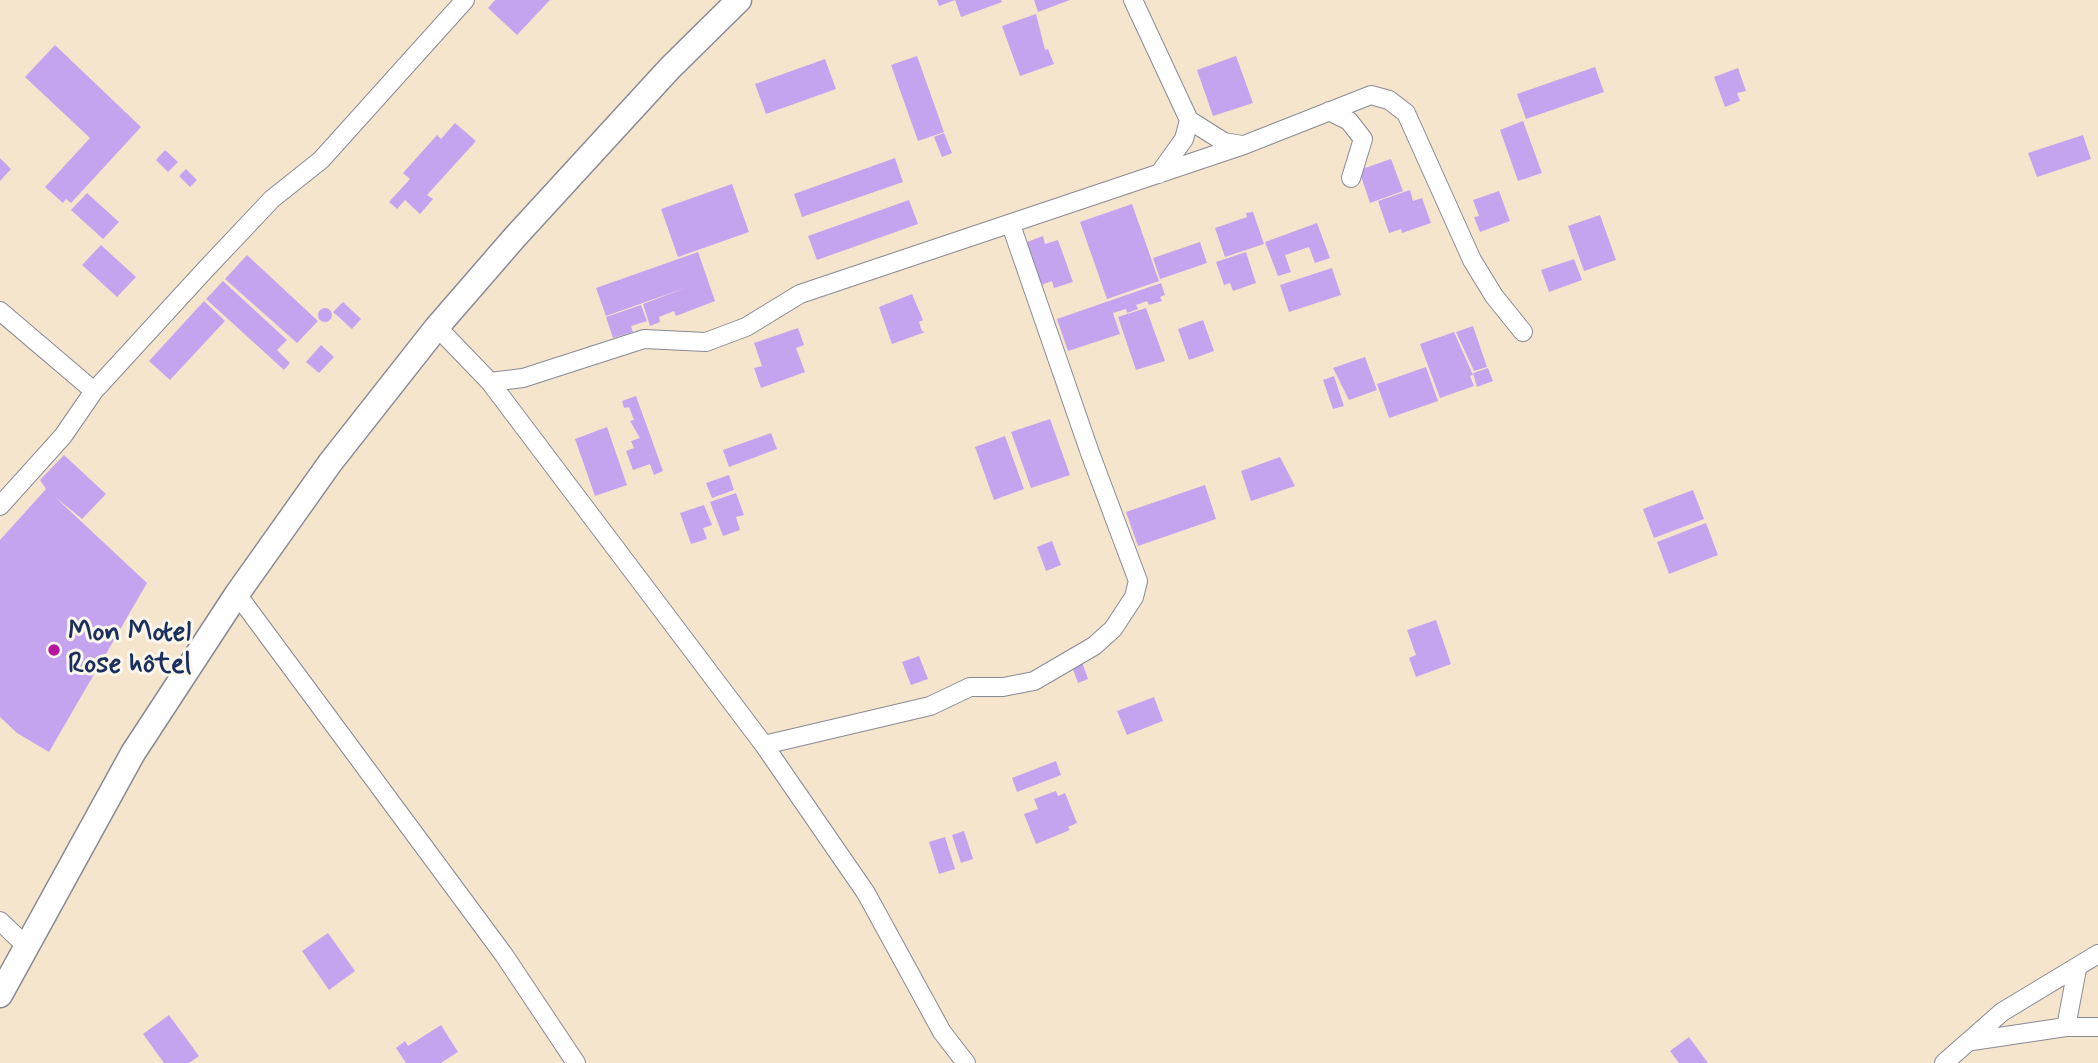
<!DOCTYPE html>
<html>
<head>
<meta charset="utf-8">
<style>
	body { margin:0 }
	canvas { display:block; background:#f6e5cd }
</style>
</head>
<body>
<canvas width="2098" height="1063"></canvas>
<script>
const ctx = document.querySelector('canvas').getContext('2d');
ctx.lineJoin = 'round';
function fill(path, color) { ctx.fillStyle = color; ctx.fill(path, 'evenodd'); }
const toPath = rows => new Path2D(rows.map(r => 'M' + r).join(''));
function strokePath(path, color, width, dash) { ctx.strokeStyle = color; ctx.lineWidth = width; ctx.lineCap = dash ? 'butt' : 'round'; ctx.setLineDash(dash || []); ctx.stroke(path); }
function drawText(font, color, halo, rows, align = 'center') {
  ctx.font = font + ' Mynerve,sans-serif'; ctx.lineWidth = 6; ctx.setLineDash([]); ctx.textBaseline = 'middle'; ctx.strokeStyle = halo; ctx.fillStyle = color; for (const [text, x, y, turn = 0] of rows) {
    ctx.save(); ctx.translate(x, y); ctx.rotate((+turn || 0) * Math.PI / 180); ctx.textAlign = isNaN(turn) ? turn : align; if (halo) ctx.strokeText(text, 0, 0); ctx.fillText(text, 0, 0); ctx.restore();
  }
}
fill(toPath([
	[495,0,550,0,517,35,488,8],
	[937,0,1001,0,1002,2,961,17,955,0,939,6],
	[1034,0,1070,0,1038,12],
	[1036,14,1045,50,1048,49,1054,64,1020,76,1002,26],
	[55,45,141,127,71,203,66,199,63,203,45,187,90,138,25,77],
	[917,56,944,132,918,141,891,65],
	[1236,56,1253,103,1213,116,1197,70],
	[825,59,836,89,766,114,755,84],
	[1595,67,1604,92,1526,119,1517,94],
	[1738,68,1746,91,1737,93,1740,101,1725,107,1714,77],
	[1523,121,1542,173,1518,181,1500,130],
	[455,123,476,141,427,195,433,199,420,214,405,200,397,209,389,202,410,179,403,173,437,135,441,139],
	[944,133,952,153,942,157,934,137],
	[2083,135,2091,159,2037,177,2028,153],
	[165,150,178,162,168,172,156,160],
	[0,158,11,169,0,181],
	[895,158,903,182,802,217,794,194],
	[1391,159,1403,191,1370,203,1359,170],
	[186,169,197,180,190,187,179,176],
	[732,184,749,232,678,257,661,209],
	[1410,190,1413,201,1422,198,1431,223,1402,233,1401,229,1389,233,1378,201],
	[1499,191,1510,221,1480,232,1474,217,1479,216,1473,200],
	[87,193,119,222,103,239,71,210],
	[909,200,918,224,817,260,808,236],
	[1132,204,1159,281,1107,299,1080,222],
	[1253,212,1264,244,1225,257,1215,228,1247,217,1246,213],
	[1600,215,1616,260,1584,271,1568,226],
	[1317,223,1330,258,1315,263,1309,247,1285,255,1291,272,1278,276,1265,242],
	[1043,236,1045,244,1058,240,1073,282,1054,288,1052,281,1041,285,1027,242],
	[1200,242,1207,263,1160,279,1153,258],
	[101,245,136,277,117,297,82,265],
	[698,252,715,301,676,316,674,311,659,317,660,322,650,326,643,304,688,287,606,316,596,288],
	[1246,252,1256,283,1233,291,1230,283,1224,285,1216,262],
	[247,255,318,321,297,343,225,279],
	[1574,259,1582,280,1549,292,1541,270],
	[1332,268,1341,295,1289,312,1280,285],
	[223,281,287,340,277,350,290,363,284,370,206,299],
	[1161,283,1165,295,1160,297,1162,301,1149,305,1147,301,1136,305,1138,309,1127,313,1126,309,1113,313,1120,334,1068,351,1057,319],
	[912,294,923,320,919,322,922,331,925,332,892,344,879,307],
	[204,301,225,321,170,380,149,361],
	[343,302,361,319,352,329,333,312],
	[641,305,647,321,631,326,633,332,613,338,606,317],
	[1146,308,1165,361,1136,370,1118,317],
	'318 315a7 7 0 1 1 14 0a7 7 0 1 1-14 0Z',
	[1203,320,1214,351,1189,360,1178,329],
	[1473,326,1487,367,1474,371,1456,332],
	[798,328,804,345,796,348,805,372,761,388,754,368,762,366,754,343],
	[1454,332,1473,375,1470,376,1474,386,1440,398,1420,344],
	[321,345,334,357,319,373,306,362],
	[1365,357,1377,390,1349,400,1333,368],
	[1426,367,1438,401,1389,418,1377,384],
	[1488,368,1493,381,1477,387,1473,373],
	[1334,376,1344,406,1333,409,1323,380],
	[636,396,663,471,654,475,650,464,633,470,626,451,634,448,631,441,640,438,630,421,634,420,629,407,624,408,622,401],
	[1050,419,1070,475,1031,488,1011,432],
	[607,427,627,485,595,496,575,439],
	[771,433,777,449,729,467,723,450],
	[1005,436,1024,489,994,500,975,447],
	[64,455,106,494,82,519,54,496,147,583,49,752,17,733,0,717,0,540,46,489,40,480],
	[1280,457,1295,486,1251,501,1241,471],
	[729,475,734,490,712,498,706,483],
	[1205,485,1216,519,1138,546,1126,512],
	[1693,490,1704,519,1654,538,1643,509],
	[736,493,744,515,736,517,740,530,723,536,710,502],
	[704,505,712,525,703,528,707,539,691,544,680,513],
	[1706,523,1718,555,1669,574,1657,542],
	[1052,541,1061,565,1046,571,1037,547],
	[1436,620,1451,664,1416,677,1409,658,1416,655,1407,630],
	[919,656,928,679,911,685,902,662],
	[1082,662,1088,679,1078,683,1072,666],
	[1154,697,1163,721,1127,735,1117,711],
	[1056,761,1061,775,1017,792,1012,778],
	[1056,791,1058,796,1065,793,1077,823,1068,827,1070,830,1036,844,1024,814,1038,809,1034,799],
	[964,831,973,859,961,863,952,835],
	[945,837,955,869,939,874,929,842],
	[328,933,355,971,329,990,302,951],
	[169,1015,199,1056,189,1063,164,1063,143,1034],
	[441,1025,458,1052,441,1063,406,1063,396,1048,405,1041,408,1046],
	[1689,1037,1708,1063,1679,1063,1670,1051]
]), '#c5a4ef');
const minor = toPath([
	[1133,0,1189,120,1224,142,1242,145],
	[1329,111,1349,121,1363,139,1351,178],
	[1159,174,1184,139,1189,120],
	[0,311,94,391],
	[437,327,490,382,764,745,866,893,942,1032,966,1063],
	[490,382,523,378,644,339,706,342,746,327,800,294,1244,145,1371,95,1389,100,1406,113,1472,260,1494,296,1523,332],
	[0,506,63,436,94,391,205,270,272,199,321,160,465,0],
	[237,594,504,955,576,1063],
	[764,745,930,706,970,687,1003,687,1034,681,1094,646,1113,629,1134,597,1138,581,1090,453,1011,225],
	[0,921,25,945],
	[2066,1027,2077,969],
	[1972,1041,2066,1027,2098,1027],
	[1944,1063,2002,1012,2098,954]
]);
const secondary = toPath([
	[0,995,133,753,237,594,330,463,437,327,515,237,670,68,739,0]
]);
strokePath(minor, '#888a96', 20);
strokePath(secondary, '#888a96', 27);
strokePath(minor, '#fff', 18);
strokePath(secondary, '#fff', 24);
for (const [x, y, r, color] of [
	[54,650,7,"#b5179e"]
]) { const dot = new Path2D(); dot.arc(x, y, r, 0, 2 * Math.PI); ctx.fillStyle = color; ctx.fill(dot); strokePath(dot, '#fbf7ec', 2.5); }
drawText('bold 28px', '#1b2f5e', '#fbf7ec', [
	["Mon Motel",68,634],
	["Rose hôtel",68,666]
], 'left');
</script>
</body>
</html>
